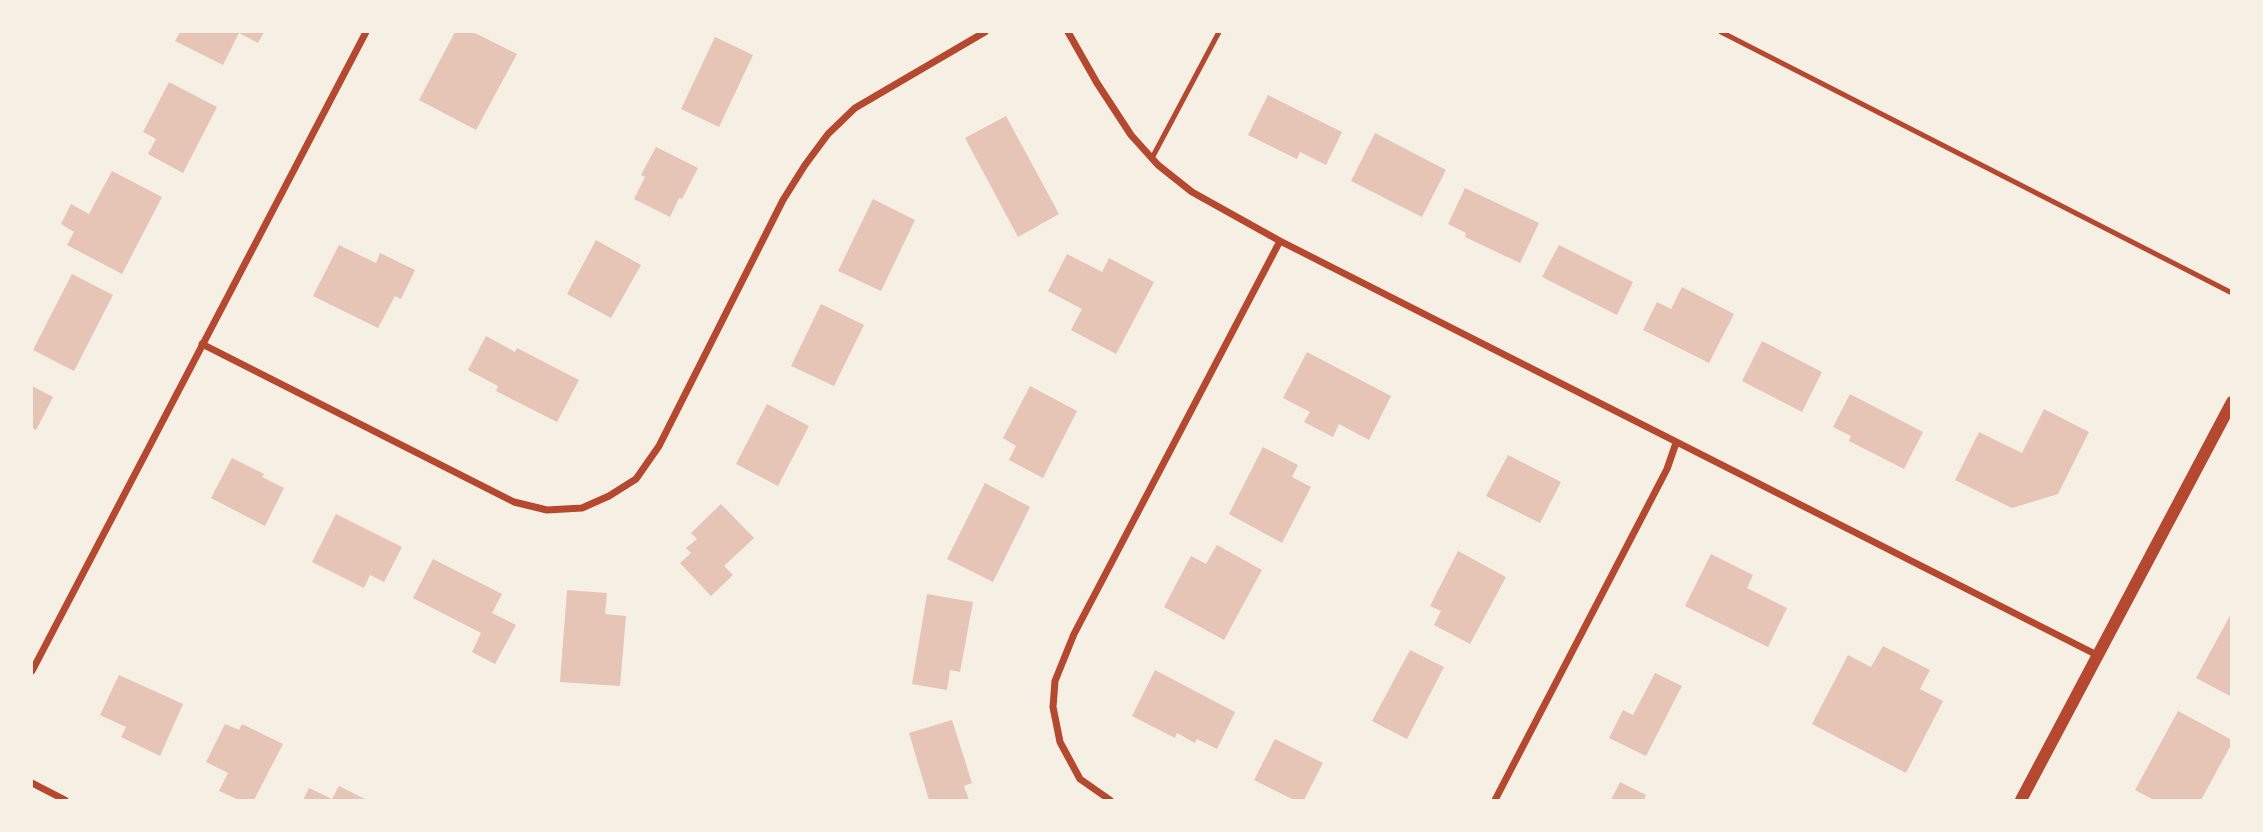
<!DOCTYPE html>
<html>
<head>
<meta charset="utf-8">
<style>
	body { margin:0 }
	#map { position:relative; width:2263px; height:832px; overflow:hidden; background:#f6efe4; font-family:Barlow,sans-serif }
	canvas { display:block }
	.frame { position:absolute; inset:0; border:33px solid #f6efe4; pointer-events:none }
</style>
</head>
<body>
<div id="map">
<canvas width="2263" height="832"></canvas>
<div class="frame"></div>
</div>
<script>
const ctx = document.querySelector('canvas').getContext('2d');
ctx.lineJoin = 'round';
function fill(path, color) { ctx.fillStyle = color; ctx.fill(path, 'evenodd'); }
const toPath = rows => new Path2D(rows.map(r => 'M' + r).join(''));
function strokePath(path, color, width, dash) { ctx.strokeStyle = color; ctx.lineWidth = width; ctx.lineCap = dash ? 'butt' : 'round'; ctx.setLineDash(dash || []); ctx.stroke(path); }
fill(toPath([
	[180,32,264,32,258,43,239,33,223,65,175,41],
	[455,32,473,32,517,54,476,130,419,100],
	[715,37,753,55,719,127,681,109],
	[169,82,217,107,183,173,148,154,156,139,143,132],
	[1268,95,1342,132,1326,165,1300,152,1297,159,1248,135],
	[1006,116,1059,214,1018,237,965,138],
	[1375,133,1446,170,1422,217,1351,181],
	[656,147,698,168,682,199,679,198,670,217,634,199,645,177,641,175],
	[112,171,162,197,122,274,67,245,74,232,61,224,71,204,89,214],
	[1465,188,1539,223,1520,263,1465,237,1466,233,1448,224],
	[873,199,915,220,881,291,838,271],
	[596,240,641,265,611,318,567,294],
	[339,245,376,263,380,253,415,270,401,299,395,296,378,328,313,296],
	[1559,245,1633,282,1617,315,1542,277],
	[1067,254,1102,272,1109,258,1154,282,1116,354,1071,330,1082,309,1048,291],
	[72,274,113,295,74,371,33,350],
	[1682,287,1734,314,1709,363,1643,330,1657,302,1671,309],
	[821,304,864,325,834,386,791,366],
	[486,336,515,352,517,348,579,380,557,422,496,391,498,386,468,370],
	[1762,341,1822,372,1802,412,1742,381],
	[1307,352,1391,396,1369,440,1339,424,1333,437,1304,422,1310,412,1283,398],
	[32,386,53,397,36,430,32,428],
	[1030,386,1077,411,1043,478,1009,460,1016,446,1003,438],
	[1850,394,1923,432,1904,469,1849,441,1851,436,1833,427],
	[767,404,809,426,778,486,736,464],
	[2044,409,2089,432,2058,494,2012,508,1955,480,1979,432,2022,453],
	[1263,447,1298,465,1292,477,1311,487,1282,543,1229,514],
	[1508,455,1561,482,1540,523,1486,496],
	[232,458,264,474,262,477,284,488,265,526,211,498],
	[985,483,1030,507,993,582,947,559],
	[721,504,754,538,724,566,733,575,711,596,680,563,691,553,686,548,697,539,691,533],
	[336,514,402,547,384,582,370,575,364,588,312,562],
	[1217,545,1262,570,1224,640,1164,607,1191,556,1206,564],
	[1458,551,1506,577,1470,644,1434,625,1441,611,1430,606],
	[1711,554,1753,575,1747,588,1787,608,1768,647,1685,606],
	[433,559,502,594,492,613,516,625,495,664,472,652,481,633,413,598],
	[567,590,607,593,605,614,626,616,620,686,560,682],
	[927,594,973,602,960,672,950,670,947,690,912,684],
	[2232,612,2232,697,2196,678],
	[1883,646,1930,670,1920,689,1943,701,1906,773,1812,724,1848,655,1871,667],
	[1410,650,1444,667,1407,739,1372,721],
	[1155,670,1235,712,1217,749,1197,739,1195,743,1177,733,1175,738,1132,716],
	[1655,673,1682,686,1646,756,1609,738,1623,710,1633,715],
	[119,675,183,704,160,756,121,737,126,727,100,715],
	[2178,711,2232,740,2232,743,2201,800,2154,800,2135,790],
	[952,720,972,783,964,786,969,800,929,800,909,733],
	[225,724,239,730,242,724,283,744,254,800,239,800,219,791,228,773,206,762],
	[1275,739,1323,763,1304,800,1294,800,1254,780],
	[1620,782,1646,795,1644,800,1611,800],
	[339,786,367,800,303,800,309,788,332,799]
]), '#e6c5b7');
strokePath(toPath([
	[1721,32,2232,293],
	[1152,158,1219,32]
]), '#b5482f', 5);
strokePath(toPath([
	[1068,32,1097,83,1131,135,1158,165,1192,192,1280,241,2097,655],
	[202,344,514,502,547,510,582,508,609,496,636,479,659,446,783,200,805,165,828,134,855,108,985,32],
	[32,671,366,32],
	[32,783,65,800],
	[1110,800,1080,779,1060,742,1053,707,1055,681,1074,634,1280,241],
	[1495,800,1667,469,1676,443]
]), '#b5482f', 7);
strokePath(toPath([
	[2021,800,2232,402]
]), '#b5482f', 12);
</script>
</body>
</html>
